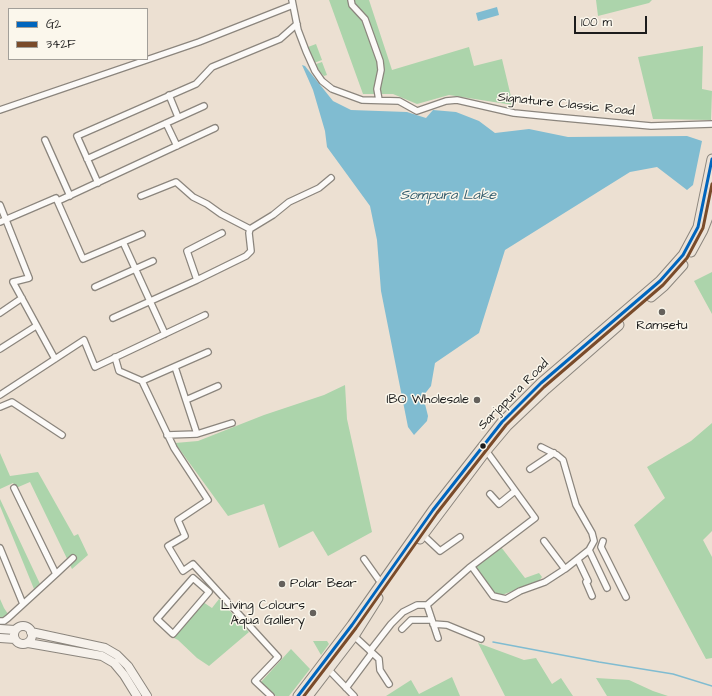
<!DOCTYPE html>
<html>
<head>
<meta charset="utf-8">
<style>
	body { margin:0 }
	#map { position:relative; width:712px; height:696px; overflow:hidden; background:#ece0d2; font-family:"Architects Daughter",sans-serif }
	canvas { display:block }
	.legend { position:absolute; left:8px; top:8px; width:140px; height:52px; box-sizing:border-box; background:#fbf7ec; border:1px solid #a29f99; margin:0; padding:5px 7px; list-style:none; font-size:12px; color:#1c1c1c }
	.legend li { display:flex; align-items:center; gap:8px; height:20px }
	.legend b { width:20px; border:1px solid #a29f99 }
	.scale { position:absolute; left:574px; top:16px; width:73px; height:18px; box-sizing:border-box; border:2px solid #1c1c1c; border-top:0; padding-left:5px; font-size:12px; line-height:14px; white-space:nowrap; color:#1c1c1c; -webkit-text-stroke:3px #fbf7ec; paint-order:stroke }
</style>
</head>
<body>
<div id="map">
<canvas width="712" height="696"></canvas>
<ul class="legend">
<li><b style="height:5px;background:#0065bd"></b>G2</li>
<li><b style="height:5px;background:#7a4b2a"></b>342F</li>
</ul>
<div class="scale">100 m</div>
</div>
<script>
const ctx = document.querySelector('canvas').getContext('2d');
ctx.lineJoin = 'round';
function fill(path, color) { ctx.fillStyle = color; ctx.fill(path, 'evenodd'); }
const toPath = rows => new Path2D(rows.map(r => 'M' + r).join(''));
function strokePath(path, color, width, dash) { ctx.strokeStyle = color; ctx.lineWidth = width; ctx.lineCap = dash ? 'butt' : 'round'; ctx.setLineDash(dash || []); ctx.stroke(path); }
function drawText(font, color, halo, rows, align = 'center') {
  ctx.font = font + ' "Architects Daughter",sans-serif'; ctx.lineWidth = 3; ctx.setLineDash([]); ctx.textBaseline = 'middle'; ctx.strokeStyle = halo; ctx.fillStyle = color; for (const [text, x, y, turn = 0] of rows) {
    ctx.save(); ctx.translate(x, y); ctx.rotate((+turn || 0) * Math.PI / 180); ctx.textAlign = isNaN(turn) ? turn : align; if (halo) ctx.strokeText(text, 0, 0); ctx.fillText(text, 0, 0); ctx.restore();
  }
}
fill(toPath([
	[329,0,369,0,392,70,469,47,474,66,502,59,513,105,449,95,417,104,393,94,363,94],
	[596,0,652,0,649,3,598,16],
	[316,44,322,60,314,63,308,47],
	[703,46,702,89,712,91,711,120,653,119,638,57],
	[322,62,327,75,324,76,319,71,316,64],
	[712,272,712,314,694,281],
	[345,385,347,419,372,532,328,556,313,531,279,548,264,504,228,516,175,443,198,441,264,415,324,395],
	[712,423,712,531,703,540,712,557,712,658,706,659,634,525,665,498,647,467,691,441],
	[0,453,10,476,38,472,74,536,78,534,88,555,72,569,30,482,16,488,13,483,0,489],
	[0,499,40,584,34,589,0,506],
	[501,547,525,578,539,573,542,577,539,581,502,595,497,595,491,590,475,569,477,565],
	[0,599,4,608,8,614,3,617,0,617],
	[219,599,249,632,209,666,197,658,178,640,172,637,203,602,212,608],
	[313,641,327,641,329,644,321,655],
	[478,643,524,660,536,658,552,684,561,678,573,696,505,696],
	[291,649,310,669,289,696,276,696,261,682],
	[452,677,460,696,386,696,411,680,419,694],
	[596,678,629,680,653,691,668,696,607,696]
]), '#acd4ab');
fill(toPath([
	[497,7,499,15,478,21,476,13],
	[302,65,305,66,333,101,351,110,407,112,426,118,433,110,456,112,479,121,495,133,529,129,568,137,687,136,702,141,693,185,687,190,657,167,630,172,505,250,479,333,435,363,431,386,423,396,428,416,427,421,414,435,408,427,381,291,377,240,370,206,327,147,325,131,313,90]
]), '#80bcd1');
strokePath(toPath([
	[493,642,599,662,673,674,712,686]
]), '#80bcd1', 1.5);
const street = toPath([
	[292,0,298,30,306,51,315,71,322,81,332,89,362,100,399,101,417,111,446,101,457,100,514,113,554,117,651,126,712,124],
	[351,0,352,5,365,19,380,61,381,70,377,89,379,100],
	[169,95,178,117],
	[0,110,199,42,293,5],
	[166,123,177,146],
	[45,140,70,196],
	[87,159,204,106],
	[98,183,77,136,196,84,212,67,280,39,297,24],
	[141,196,176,182,193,197,207,204,221,214,250,229],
	[58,201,215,128],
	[0,205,29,278,13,282,55,359],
	[0,222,56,198,83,259,142,234],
	[250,229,273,215,289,202,319,188,331,178],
	[123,242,165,334],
	[197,280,187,251,222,233],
	[95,287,153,261],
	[0,313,22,298],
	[113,318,197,280,246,256,251,251,249,233,250,229],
	[0,349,36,326],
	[115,357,119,371,142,381,174,448,208,500,178,520,185,536,168,546,183,571,193,564,278,657,255,681,271,696],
	[175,367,197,434],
	[142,381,208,352],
	[0,395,84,340,95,367,205,315],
	[186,400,218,386],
	[0,407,12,402,62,435],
	[167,435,197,434,232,423],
	[530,469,554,453],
	[490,494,499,504,515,491],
	[423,535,440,551,460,537],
	[544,541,565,569],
	[603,541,601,547,626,597],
	[0,548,23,604],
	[589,550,607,588],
	[364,559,381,583],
	[578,560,588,581,586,582,592,596],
	[472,567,493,596,506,599,520,591,545,582,565,569,589,550,594,541,592,533,576,505,563,460,557,455,541,447],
	[56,574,73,558],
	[193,578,209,592,173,634,157,619,193,578],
	[427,605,438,638],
	[0,621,4,621,8,618,56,574,14,488],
	[433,624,447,625,481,639],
	[402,629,411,620,431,620],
	[353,635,379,659,380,670,389,684],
	[370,651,391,624,403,612,417,605,427,605,469,568,535,518,485,449],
	[328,669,354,696],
	[346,688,372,653]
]);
const secondary = toPath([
	'14 635a9 9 0 1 1 18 0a9 9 0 1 1-18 0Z',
	[0,629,15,630],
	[31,632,105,648,117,655,128,666,147,696],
	[0,638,15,639],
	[28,643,102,656,114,663,124,675,137,696]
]);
const primary = toPath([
	[691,252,703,230,708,217,712,196],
	[651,297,664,286,683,265],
	[420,539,486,451,507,426,546,389,619,325],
	[298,696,352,625,433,510,502,422,541,383,660,281,683,255,698,227,712,159],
	[308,696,354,636,378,598]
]);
strokePath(street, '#8b857d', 8);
strokePath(secondary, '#8b857d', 10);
strokePath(primary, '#8b857d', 11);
strokePath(street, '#fcfaf8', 5.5);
strokePath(secondary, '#f6f1eb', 8);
strokePath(primary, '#ece3d8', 9);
strokePath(toPath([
	[298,696,352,625,433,510,502,422,541,383,660,281,683,255,698,227,712,159]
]), '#0065bd', 3);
strokePath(toPath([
	[304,696,356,628,437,513,506,425,544,387,663,285,687,258,703,228,712,184]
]), '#7a4b2a', 3);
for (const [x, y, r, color] of [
	[662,312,4,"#65615c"],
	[477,400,4,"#65615c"],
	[483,446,3.5,"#1c1c1c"],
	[282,584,4,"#65615c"],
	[313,613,4,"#65615c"]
]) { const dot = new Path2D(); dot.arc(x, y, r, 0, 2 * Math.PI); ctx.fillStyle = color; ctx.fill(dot); strokePath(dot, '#fbf7ec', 1.5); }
drawText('13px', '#1c1c1c', '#fbf7ec', [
	["Signature Classic Road",566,105,6],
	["Sarjapura Road",514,395,-45]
]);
drawText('13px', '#1c1c1c', '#fbf7ec', [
	["Ramsetu",662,326,"center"],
	["IBO Wholesale",469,400],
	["Polar Bear",290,584,"left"],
	["Living Colours",305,606],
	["Aqua Gallery",305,621]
], 'right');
drawText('italic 14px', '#345d6d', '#fbf7ec', [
	["Sompura Lake",448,196]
]);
</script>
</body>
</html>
